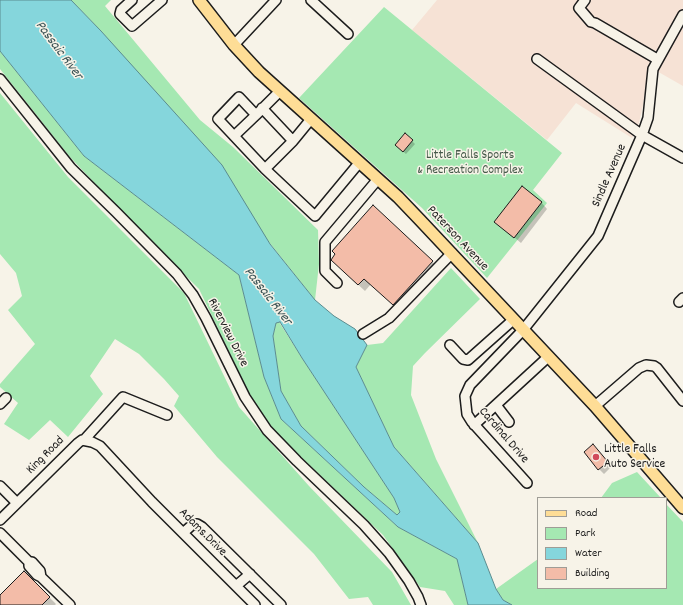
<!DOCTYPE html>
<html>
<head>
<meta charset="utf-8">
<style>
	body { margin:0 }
	#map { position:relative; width:683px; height:605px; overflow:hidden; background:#f7f3e8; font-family:Dekko,sans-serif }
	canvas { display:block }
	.legend { position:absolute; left:537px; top:497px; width:130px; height:92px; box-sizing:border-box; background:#f7f3e8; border:1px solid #9f9d96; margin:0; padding:5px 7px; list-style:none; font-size:12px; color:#1c1c1c }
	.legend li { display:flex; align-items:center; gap:8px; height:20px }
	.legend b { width:20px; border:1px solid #9f9d96 }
</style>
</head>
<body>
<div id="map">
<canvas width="683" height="605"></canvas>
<ul class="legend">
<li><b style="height:5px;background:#fedd96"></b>Road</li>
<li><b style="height:11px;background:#a5e8b2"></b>Park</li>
<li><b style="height:11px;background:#85d6dc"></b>Water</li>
<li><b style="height:11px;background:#f3bca8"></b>Building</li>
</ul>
</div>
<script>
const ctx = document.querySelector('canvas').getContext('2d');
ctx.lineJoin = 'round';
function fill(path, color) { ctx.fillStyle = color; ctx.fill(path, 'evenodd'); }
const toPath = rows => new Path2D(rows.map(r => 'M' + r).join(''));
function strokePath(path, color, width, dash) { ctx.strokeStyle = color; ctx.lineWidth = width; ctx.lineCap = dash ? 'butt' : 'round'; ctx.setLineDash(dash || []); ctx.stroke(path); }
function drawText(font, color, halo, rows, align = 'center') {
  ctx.font = font + ' Dekko,sans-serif'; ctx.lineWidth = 3; ctx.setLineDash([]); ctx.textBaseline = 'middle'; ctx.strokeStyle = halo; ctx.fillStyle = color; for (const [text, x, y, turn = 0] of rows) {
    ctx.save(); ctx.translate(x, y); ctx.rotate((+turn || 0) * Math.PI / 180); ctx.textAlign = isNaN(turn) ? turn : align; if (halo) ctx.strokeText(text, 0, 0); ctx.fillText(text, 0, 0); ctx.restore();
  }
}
fill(toPath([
	[437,0,683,0,683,86,648,66,643,105,639,123,632,138,576,103,547,140,412,30]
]), '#f6e2d5');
fill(toPath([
	[71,0,111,0,105,6,200,120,233,147,318,230,319,264,315,300,101,31],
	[384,7,562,153,533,190,547,203,487,278,422,208,299,98],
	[0,51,84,156,239,275,264,377,281,419,398,527,457,559,468,605,454,605,445,591,420,587,383,535,281,438,256,408,199,289,134,225,69,156,0,69],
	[0,93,68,177,184,293,239,407,309,486,392,572,411,605,373,605,368,597,349,599,314,554,217,457,174,406,179,396,164,379,139,354,115,339,90,376,103,394,68,437,50,420,29,440,4,424,18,403,0,387,0,384,35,344,8,310,22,296,16,273,0,254],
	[451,268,480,299,425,353,413,366,411,395,436,459,478,543,394,447,356,367,367,345,383,343],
	[279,322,302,358,394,498,400,512,397,515,364,487,301,426,281,391,273,336,276,323],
	[637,472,661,498,601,498,612,483],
	[666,504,683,522,683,605,512,605,503,600,496,589,538,559,538,588,666,588]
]), '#a5e8b2');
const water = toPath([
	[0,0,71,0,101,31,222,165,270,244,315,300,334,316,355,329,367,345,356,367,394,447,478,543,496,589,503,600,512,605,468,605,457,559,398,527,281,419,264,377,239,275,84,156,0,51,0,0],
	[280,322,302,358,394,498,400,512,397,515,364,487,301,426,281,391,273,336,276,323,280,322]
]);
fill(water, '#85d6dc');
strokePath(water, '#5b8c8f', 1);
fill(toPath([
	[412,141,415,144,406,154,399,148],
	[541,202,547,209,521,243,496,222],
	[373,207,439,268,400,311,371,284,365,291,341,269],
	[598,450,611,467,604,474,599,469],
	[24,572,56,604,55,605,0,605,0,595,1,595]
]), '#0003');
const building = toPath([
	[405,133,413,140,403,152,395,145,405,133],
	[522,186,542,202,514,238,494,222,522,186],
	[373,205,433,261,393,305,364,279,358,285,331,260,335,254,332,251,373,205],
	[593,444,608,462,598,470,584,452,593,444],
	[24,571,50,597,42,605,0,605,0,595,24,571]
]);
fill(building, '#f3bca8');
strokePath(building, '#1c1c1c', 1);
const minor = toPath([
	[132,0,121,10,120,14,132,26,162,0],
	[311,0,348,34],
	[585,0,579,8,591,22,595,23,657,59],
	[234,45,276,0],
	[537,59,642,135,683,158],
	[0,79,71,168,116,212,177,274,186,286,193,295,206,318,245,397,267,430,297,461,364,525,389,553,409,581,418,597,421,605],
	[280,91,256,115,239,97,218,119,265,169,315,216,359,163],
	[262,108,293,141,265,169],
	[234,136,256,115],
	[293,141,311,119],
	[337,283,325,271,325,242,378,179],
	[679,302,683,298],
	[363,334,389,318,452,253],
	[450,345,463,359,468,360,513,320],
	[0,404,6,398],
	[496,405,509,422],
	[595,406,639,368,646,365,654,366,657,368,683,401],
	[474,425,548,357],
	[84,440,123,397,167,415],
	[527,483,472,422,467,414,465,396,470,385,523,330,598,236,642,135,648,118,653,69,683,15],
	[0,486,17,503],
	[0,520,78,443,82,440,92,442,100,446,152,502,255,605],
	[0,533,29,562,32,562,40,571,41,577,37,575,29,566,29,562],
	[183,533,192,525,197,524,202,527,281,605],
	[41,577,70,605],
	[236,586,250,574]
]);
const major = toPath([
	[199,0,234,45,259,72,398,197,420,220,595,406,683,508]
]);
strokePath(minor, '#1c1c1c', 12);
strokePath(major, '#1c1c1c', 14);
strokePath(minor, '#f7f3e8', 9);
strokePath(major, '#fedd96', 11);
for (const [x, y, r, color] of [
	[596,457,4,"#d1495b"]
]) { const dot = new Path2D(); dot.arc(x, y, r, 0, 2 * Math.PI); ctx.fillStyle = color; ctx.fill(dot); strokePath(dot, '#f7f3e8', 1.5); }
drawText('13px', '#455949', '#f7f3e8', [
	["Little Falls Sports",470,156],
	["& Recreation Complex",470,171]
]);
drawText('13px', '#1c1c1c', '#f7f3e8', [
	["Sindle Avenue",610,176,-66],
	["Paterson Avenue",457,239,47],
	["Riverview Drive",227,333,63],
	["Cardinal Drive",503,436,49],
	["King Road",46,456,-45],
	["Adams Drive",202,533,45]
]);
drawText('13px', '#1c1c1c', '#f7f3e8', [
	["Little Falls",604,450],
	["Auto Service",604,465]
], 'left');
drawText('italic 14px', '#3c5456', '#f7f3e8', [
	["Passaic River",58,51,53],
	["Passaic River",267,297,52]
]);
</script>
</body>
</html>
